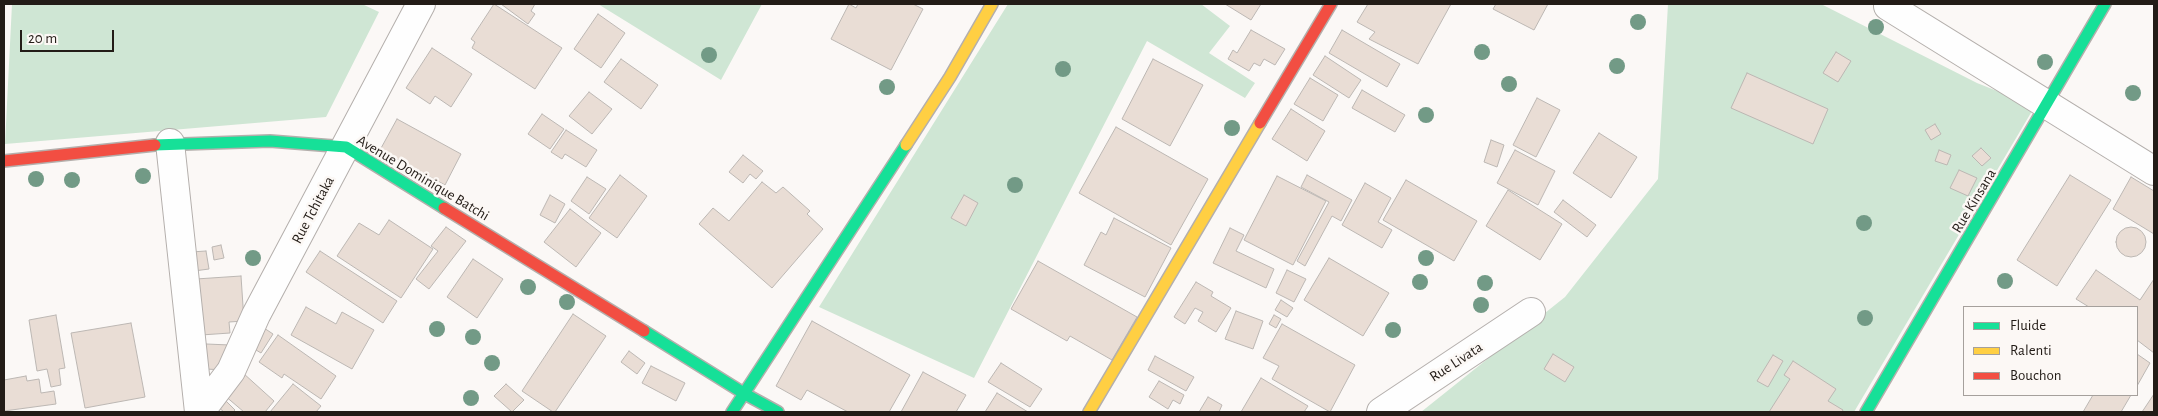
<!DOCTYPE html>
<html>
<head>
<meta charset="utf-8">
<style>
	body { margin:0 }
	#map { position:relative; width:2158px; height:416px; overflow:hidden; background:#fbf8f6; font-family:"Alegreya Sans",sans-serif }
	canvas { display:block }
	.frame { position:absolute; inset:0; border:5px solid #231c17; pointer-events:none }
	.legend { position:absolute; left:1963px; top:306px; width:175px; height:90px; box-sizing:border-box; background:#fcf8f5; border:1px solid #a5a09c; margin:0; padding:6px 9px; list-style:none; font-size:15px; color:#231c17 }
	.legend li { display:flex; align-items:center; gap:10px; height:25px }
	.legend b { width:25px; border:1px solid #a5a09c }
	.scale { position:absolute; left:20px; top:30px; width:94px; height:22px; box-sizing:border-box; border:2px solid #231c17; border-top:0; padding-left:6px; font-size:15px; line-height:18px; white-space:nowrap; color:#231c17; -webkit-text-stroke:4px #fcf8f5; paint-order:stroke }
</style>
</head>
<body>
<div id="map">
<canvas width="2158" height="416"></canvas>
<div class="frame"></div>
<ul class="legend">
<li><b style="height:6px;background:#16e098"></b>Fluide</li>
<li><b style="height:6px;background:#ffcf43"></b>Ralenti</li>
<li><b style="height:6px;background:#f24e42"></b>Bouchon</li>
</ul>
<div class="scale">20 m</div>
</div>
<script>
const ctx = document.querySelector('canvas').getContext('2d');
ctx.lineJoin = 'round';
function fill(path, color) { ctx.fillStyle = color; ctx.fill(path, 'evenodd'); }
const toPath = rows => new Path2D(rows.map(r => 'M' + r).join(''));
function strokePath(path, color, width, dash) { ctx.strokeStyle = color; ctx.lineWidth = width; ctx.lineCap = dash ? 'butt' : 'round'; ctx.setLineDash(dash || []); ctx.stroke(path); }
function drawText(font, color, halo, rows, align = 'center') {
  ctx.font = font + ' "Alegreya Sans",sans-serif'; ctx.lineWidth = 5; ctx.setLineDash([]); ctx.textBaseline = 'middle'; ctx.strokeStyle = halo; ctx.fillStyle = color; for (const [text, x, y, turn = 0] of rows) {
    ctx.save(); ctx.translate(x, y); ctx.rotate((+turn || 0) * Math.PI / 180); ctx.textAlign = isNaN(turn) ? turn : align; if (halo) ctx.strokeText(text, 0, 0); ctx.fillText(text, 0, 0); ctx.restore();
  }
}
fill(toPath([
	[12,4,362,4,379,12,326,117,5,144],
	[598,4,762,4,721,80],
	[1008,4,1201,4,1230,26,1209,53,1255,83,1245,98,1147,41,974,378,819,307],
	[1668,4,1821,4,1977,83,2035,106,1854,412,1421,412,1565,297,1658,179]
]), '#cfe6d4');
const building = toPath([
	[494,4,562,48,535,89,472,48,475,42,471,39,494,4],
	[501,4,535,4,531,11,535,14,528,24,501,4],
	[849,4,856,8,858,4,913,4,923,9,891,70,831,39,849,4],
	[1225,4,1261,4,1251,20,1225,4],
	[1368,4,1451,4,1418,64,1369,39,1375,32,1357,22,1368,4],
	[1496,4,1548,4,1534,30,1493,9,1496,4],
	[598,14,625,33,601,68,574,49,598,14],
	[1251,30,1285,49,1275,65,1264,59,1260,66,1254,63,1249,71,1228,59,1233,50,1237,53,1251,30],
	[1342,30,1400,64,1387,87,1329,53,1342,30],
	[432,48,472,74,451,107,435,96,430,104,406,88,432,48],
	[1836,52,1851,61,1838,82,1823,73,1836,52],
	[1325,56,1361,80,1349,98,1313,75,1325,56],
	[621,59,658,85,641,109,604,82,621,59],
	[1153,59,1203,85,1170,146,1122,119,1153,59],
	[1747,73,1828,109,1813,144,1731,108,1747,73],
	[1310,78,1338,95,1323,121,1294,104,1310,78],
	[1362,90,1405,115,1395,132,1352,108,1362,90],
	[589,92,612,109,592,134,569,116,589,92],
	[1537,98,1560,110,1536,157,1513,145,1537,98],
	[1291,109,1325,131,1307,161,1272,139,1291,109],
	[542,114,564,129,550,149,528,134,542,114],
	[397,119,461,154,445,185,380,150,397,119],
	[1935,124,1941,134,1931,140,1925,130,1935,124],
	[1116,127,1208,179,1171,245,1079,193,1116,127],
	[566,130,597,150,586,167,565,154,562,159,551,152,566,130],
	[1599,133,1637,157,1611,198,1573,173,1599,133],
	[1491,140,1504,145,1497,167,1484,162,1491,140],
	[1981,148,1991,158,1982,166,1972,156,1981,148],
	[1515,150,1555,171,1538,205,1497,183,1515,150],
	[1939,150,1951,155,1947,165,1935,161,1939,150],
	[743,155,763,171,756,179,750,174,743,183,729,172,743,155],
	[1959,170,1977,178,1968,196,1950,188,1959,170],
	[620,175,647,196,617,238,589,218,620,175],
	[1307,175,1352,200,1341,221,1332,216,1305,266,1297,261,1329,202,1301,187,1307,175],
	[2070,175,2111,200,2057,286,2017,260,2070,175],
	[1277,176,1326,201,1293,265,1244,240,1277,176],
	[587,177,606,189,589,214,571,201,587,177],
	[2131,177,2154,191,2154,234,2113,209,2131,177],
	[1406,180,1477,221,1454,261,1383,220,1406,180],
	[762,182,776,193,783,187,810,211,807,214,823,229,772,288,699,224,713,208,729,221,762,182],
	[1365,183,1391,198,1378,222,1392,230,1382,248,1342,225,1365,183],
	[1508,190,1562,224,1540,260,1486,226,1508,190],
	[550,195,565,204,555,223,540,215,550,195],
	[964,195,978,203,966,226,951,218,964,195],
	[1563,200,1596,225,1587,237,1554,212,1563,200],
	[570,209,601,233,576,267,544,242,570,209],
	[1114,218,1171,248,1145,297,1084,265,1101,232,1106,235,1114,218],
	[389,220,433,249,401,298,337,256,359,223,379,235,389,220],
	[446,227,466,241,429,289,416,279,438,251,431,246,446,227],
	'2116 242a15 15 0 1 1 30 0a15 15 0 1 1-30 0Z',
	[1230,228,1244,235,1236,251,1274,269,1266,288,1213,263,1230,228],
	[221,245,224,258,214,260,212,247,221,245],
	[206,251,209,269,194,271,191,252,206,251],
	[320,251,397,301,383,323,306,272,320,251],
	[1329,258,1389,293,1363,336,1304,300,1329,258],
	[473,259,503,279,477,318,447,297,473,259],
	[1038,261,1137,317,1112,360,1070,336,1067,341,1011,309,1038,261],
	[1287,270,1306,279,1294,302,1276,293,1287,270],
	[2096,270,2140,300,2154,279,2154,353,2137,340,2137,307,2089,307,2076,299,2096,270],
	[241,276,244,321,229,322,230,333,201,335,196,279,241,276],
	[1196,282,1213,292,1211,296,1231,308,1216,332,1198,321,1203,312,1195,308,1185,324,1174,317,1196,282],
	[1281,300,1293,308,1287,317,1275,310,1281,300],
	[306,307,336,324,342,312,374,330,352,369,291,335,306,307],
	[1236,311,1263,321,1253,349,1225,339,1236,311],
	[573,314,606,336,555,412,553,412,522,391,573,314],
	[56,315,65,368,59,369,61,385,51,387,47,369,37,371,29,320,56,315],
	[1274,315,1281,319,1276,328,1269,324,1274,315],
	[812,321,910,375,889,412,848,412,807,390,801,400,776,386,812,321],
	[131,323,145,397,85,408,71,333,131,323],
	[1282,324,1355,365,1330,412,1272,379,1279,366,1263,358,1282,324],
	[264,328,273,334,261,353,251,347,264,328],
	[278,335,336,376,321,399,284,374,282,378,259,362,278,335],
	[206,344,230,345,228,370,204,369,206,344],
	[629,351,645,363,637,374,621,362,629,351],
	[1553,354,1574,367,1565,382,1544,369,1553,354],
	[2137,354,2150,363,2137,386,2137,354],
	[1773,355,1783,361,1768,387,1757,381,1773,355],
	[1155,356,1194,377,1186,391,1148,370,1155,356],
	[1793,361,1836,389,1828,401,1843,410,1842,412,1769,412,1790,379,1784,375,1793,361],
	[1001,363,1042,389,1030,407,988,382,1001,363],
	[651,366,685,383,676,401,642,383,651,366],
	[923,372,966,395,956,412,901,412,923,372],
	[243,373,274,401,265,412,244,412,224,395,243,373],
	[26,376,27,381,39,379,41,393,54,391,56,404,4,411,4,380,26,376],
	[1261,378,1308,406,1304,412,1241,412,1261,378],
	[1159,381,1184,395,1180,404,1173,400,1168,409,1149,397,1159,381],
	[293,384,321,406,316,412,270,412,293,384],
	[506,384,524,400,512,412,494,396,506,384],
	[997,393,1028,412,985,412,997,393],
	[2154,394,2154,412,2142,412,2154,394],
	[2093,395,2131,395,2121,412,2083,412,2093,395],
	[1208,397,1222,405,1219,412,1199,412,1208,397],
	[225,400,235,410,233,412,224,412,218,407,225,400]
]);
fill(building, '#e9ddd5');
strokePath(building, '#bcb7b3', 1);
const street = toPath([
	[1888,6,2154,171],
	[170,143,199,412],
	[200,412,231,371,256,315,421,4],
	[1381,412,1531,312]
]);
const fast = toPath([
	[155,145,270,141,346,147,444,208],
	[644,331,745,394,778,412],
	[732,412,906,145],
	[1866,412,2105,4]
]);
const slow = toPath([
	[906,145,950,77,992,4],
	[1089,412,1260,123]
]);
const jam = toPath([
	[1260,123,1331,4],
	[4,161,155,145],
	[444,208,644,331]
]);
strokePath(street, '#b4afac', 30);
strokePath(fast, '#b4afac', 14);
strokePath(slow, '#b4afac', 14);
strokePath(jam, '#b4afac', 14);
strokePath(street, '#fefefe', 28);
strokePath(fast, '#16e098', 11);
strokePath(slow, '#ffcf43', 11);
strokePath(jam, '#f24e42', 11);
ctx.fillStyle = '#729a86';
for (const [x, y] of [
	[1638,22],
	[1876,27],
	[1482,52],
	[709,55],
	[2045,62],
	[1617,66],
	[1063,69],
	[1509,84],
	[887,87],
	[2133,93],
	[1426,115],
	[1232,128],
	[143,176],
	[36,179],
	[72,180],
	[1015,185],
	[1864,223],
	[253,258],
	[1426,258],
	[2005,281],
	[1420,282],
	[1485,283],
	[528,287],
	[567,302],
	[1481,305],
	[1865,318],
	[437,329],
	[1393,330],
	[473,337],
	[492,363],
	[471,398]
]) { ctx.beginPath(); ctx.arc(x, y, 8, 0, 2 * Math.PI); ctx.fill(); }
drawText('15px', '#231c17', '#fcf8f5', [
	["Avenue Dominique Batchi",423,178,31],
	["Rue Kinsana",1974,201,-59],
	["Rue Tchitaka",313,210,-62],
	["Rue Livata",1456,362,-33]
]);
</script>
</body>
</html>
